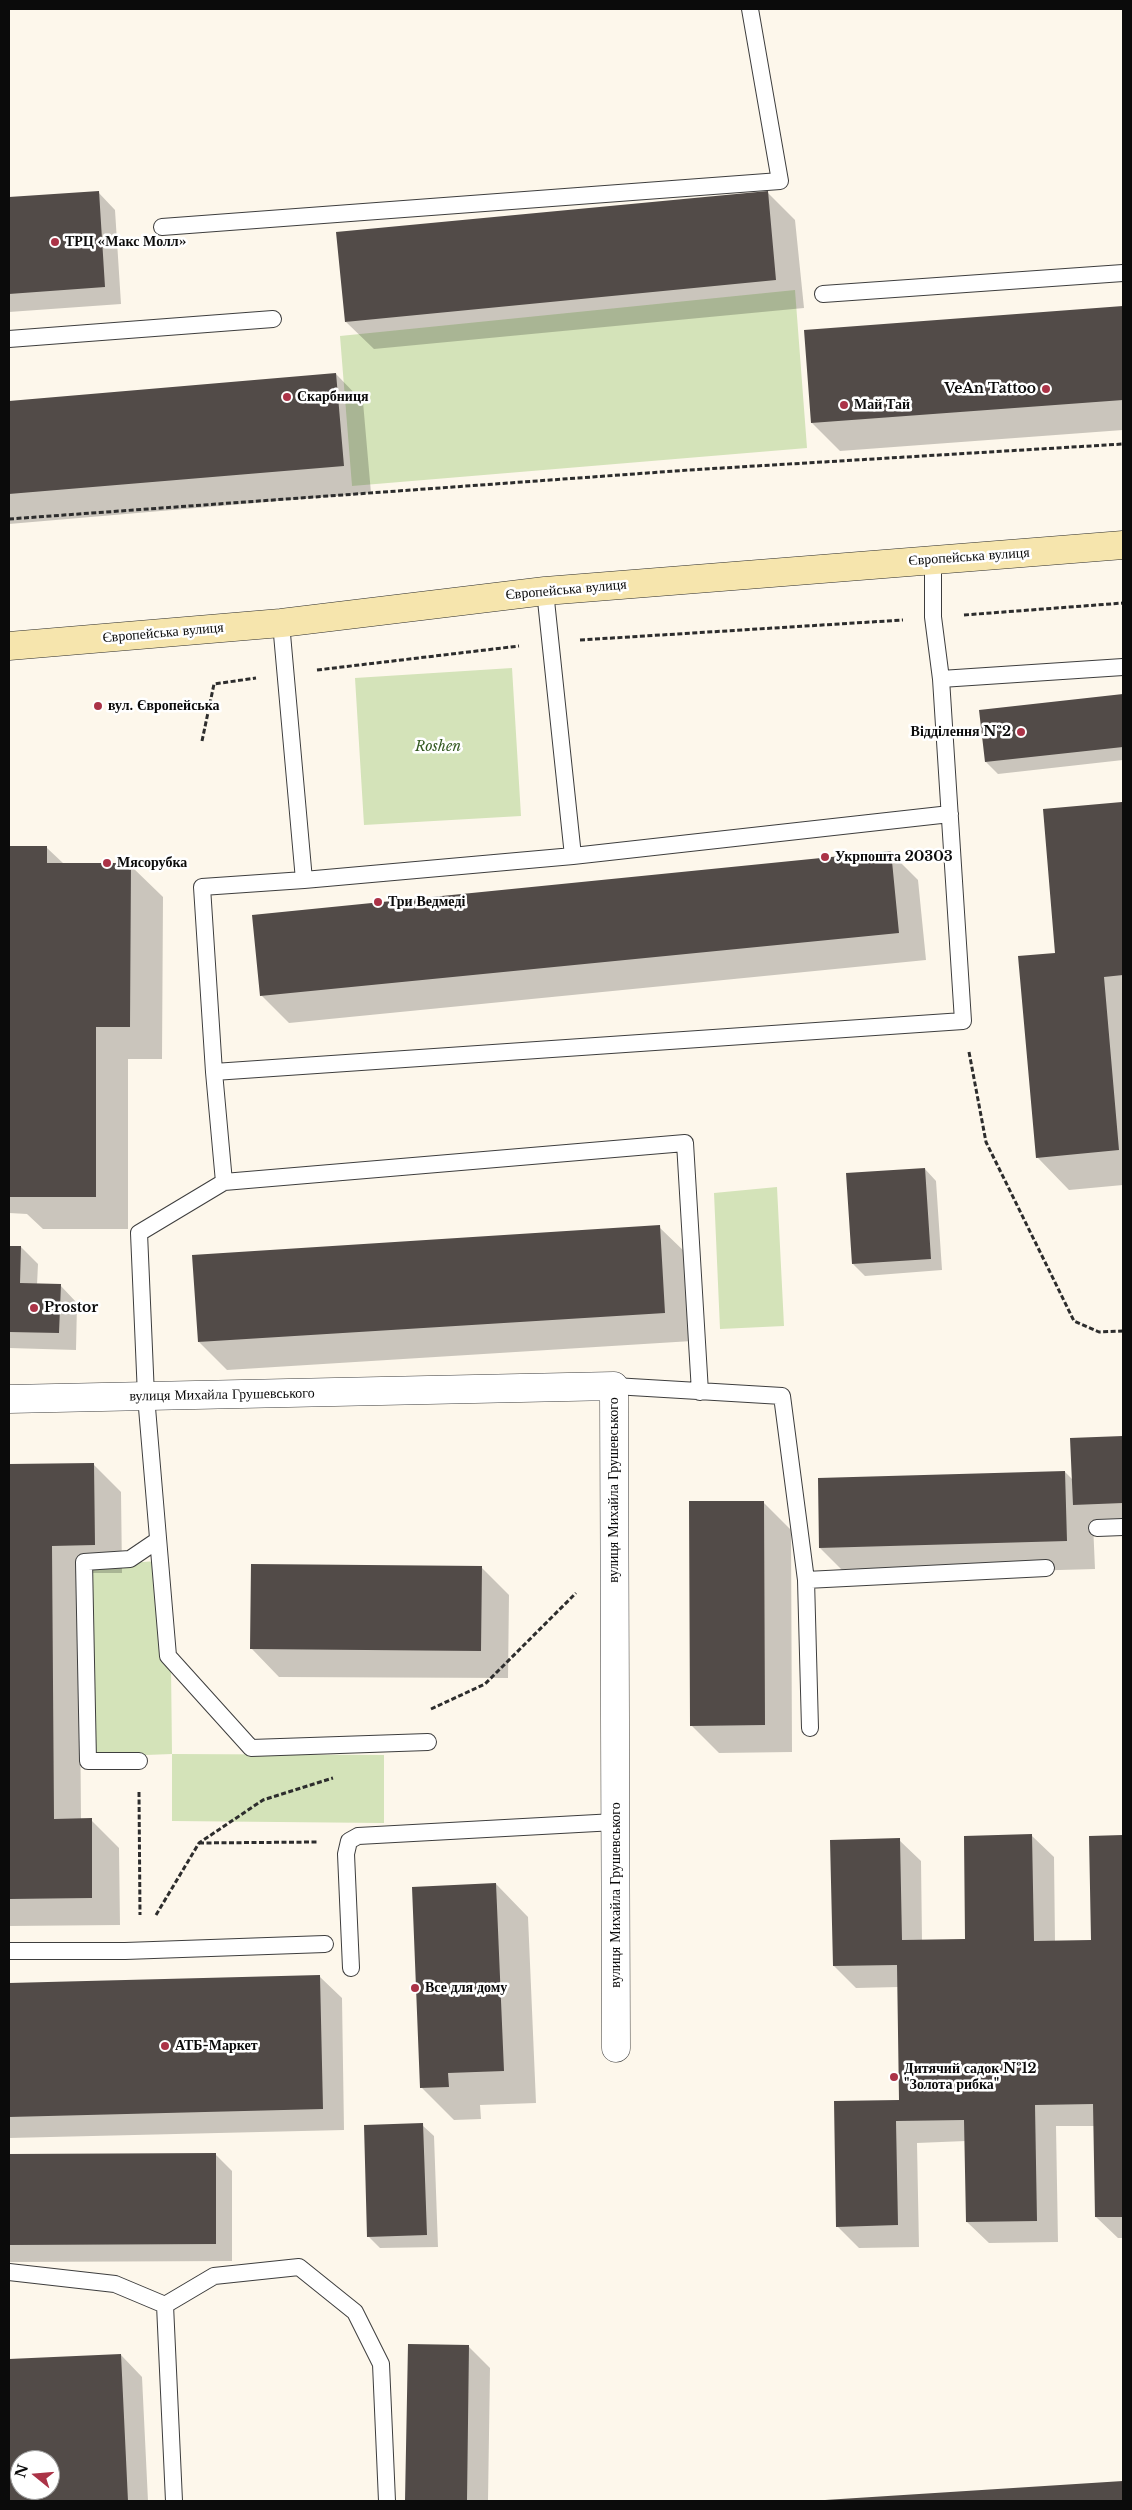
<!DOCTYPE html>
<html>
<head>
<meta charset="utf-8">
<style>
	body { margin:0 }
	#map { position:relative; width:1132px; height:2510px; overflow:hidden; background:#fdf7eb; font-family:"Libre Baskerville",serif }
	canvas { display:block }
	.frame { position:absolute; inset:0; border:10px solid #0b0b0b; pointer-events:none }
	.north { position:absolute; left:10px; top:2450px; width:50px; height:50px; box-sizing:border-box; background:#fff; border:1px solid #9d9d9d; border-radius:50%; rotate:287deg; font-size:14px; font-weight:700; line-height:20px; text-align:center; color:#0b0b0b }
	.north::after { content:''; display:block; margin:auto; width:18px; height:22px; background:#ab3347; clip-path:polygon(50% 0,100% 100%,50% 72%,0 100%) }
</style>
</head>
<body>
<div id="map">
<canvas width="1132" height="2510"></canvas>
<div class="frame"></div>
<div class="north">N</div>
</div>
<script>
const ctx = document.querySelector('canvas').getContext('2d');
ctx.lineJoin = 'round';
function fill(path, color) { ctx.fillStyle = color; ctx.fill(path, 'evenodd'); }
const toPath = rows => new Path2D(rows.map(r => 'M' + r).join(''));
function strokePath(path, color, width, dash) { ctx.strokeStyle = color; ctx.lineWidth = width; ctx.lineCap = dash ? 'butt' : 'round'; ctx.setLineDash(dash || []); ctx.stroke(path); }
function drawText(font, color, halo, rows, align = 'center') {
  ctx.font = font + ' "Libre Baskerville",serif'; ctx.lineWidth = 5; ctx.setLineDash([]); ctx.textBaseline = 'middle'; ctx.strokeStyle = halo; ctx.fillStyle = color; for (const [text, x, y, turn = 0] of rows) {
    ctx.save(); ctx.translate(x, y); ctx.rotate((+turn || 0) * Math.PI / 180); ctx.textAlign = isNaN(turn) ? turn : align; if (halo) ctx.strokeText(text, 0, 0); ctx.fillText(text, 0, 0); ctx.restore();
  }
}
fill(toPath([
	[795,290,807,448,352,486,340,336],
	[512,668,521,816,364,825,355,678],
	[777,1187,784,1326,720,1329,714,1193],
	[157,1561,171,1666,172,1754,384,1755,384,1823,172,1821,172,1754,93,1757,87,1566]
]), '#d4e3b9');
fill(toPath([
	[98,192,115,210,121,304,9,312,9,198],
	[767,192,795,220,804,308,374,349,346,322],
	[1123,307,1123,430,840,451,812,423,805,331],
	[336,374,363,402,371,493,9,524,9,402],
	[1123,695,1123,760,998,774,986,762,981,711],
	[1121,803,1123,1185,1069,1190,1037,1157,1057,954],
	[9,848,47,848,64,864,130,865,163,897,162,1059,128,1059,128,1229,43,1229,27,1214,9,1213],
	[890,852,918,880,926,960,289,1023,261,995],
	[925,1169,936,1181,942,1270,865,1276,853,1264],
	[659,1227,687,1254,692,1341,227,1370,199,1342],
	[9,1247,21,1247,38,1264,37,1285,60,1285,77,1303,76,1350,9,1348],
	[1123,1438,1123,1531,1093,1523,1095,1569,848,1576,820,1548,1065,1472,1073,1480,1071,1439],
	[93,1464,121,1492,122,1573,79,1573,81,1820,91,1820,119,1848,120,1925,9,1926,9,1465],
	[763,1502,791,1530,792,1752,719,1753,691,1725],
	[481,1567,509,1595,508,1678,279,1677,252,1649],
	[1032,1836,1054,1857,1055,1942,1092,1941,1090,1837,1123,1836,1123,2238,1118,2238,1096,2217,1094,2126,1056,2126,1058,2242,989,2243,967,2222,966,2141,917,2143,919,2247,859,2248,837,2226,901,2101,899,1987,856,1988,834,1966,899,1840,921,1861,922,1941,966,1940],
	[496,1884,528,1917,536,2103,480,2105,481,2119,454,2120,422,2088],
	[320,1977,342,1998,344,2130,9,2138,9,1984],
	[422,2125,434,2136,438,2247,380,2248,369,2237],
	[215,2154,232,2171,232,2261,9,2262,9,2155],
	[409,2346,468,2346,490,2368,488,2501,407,2501],
	[121,2355,142,2377,148,2501,9,2501,9,2360],
	[20,2460,50,2460,50,2490,20,2490],
	[1123,2482,1123,2501,821,2501]
]), '#0003');
fill(toPath([
	[99,191,105,287,9,294,9,197],
	[768,191,776,280,345,322,336,232],
	[1123,306,1123,400,811,423,804,330],
	[336,373,344,466,9,494,9,401],
	[1123,694,1123,747,985,762,979,710],
	[1122,802,1123,975,1104,977,1119,1150,1036,1158,1018,956,1055,953,1043,809],
	[9,846,47,846,47,863,131,863,130,1027,96,1027,96,1197,9,1197],
	[891,851,899,933,260,996,252,915],
	[925,1168,931,1259,852,1264,846,1173],
	[660,1225,665,1313,198,1342,192,1255],
	[9,1246,21,1246,20,1283,61,1284,59,1333,9,1332],
	[1123,1436,1123,1503,1073,1505,1070,1438],
	[94,1463,95,1545,52,1546,54,1819,92,1818,92,1898,9,1899,9,1464],
	[1065,1471,1067,1541,819,1548,818,1478],
	[689,1501,764,1501,765,1725,690,1726],
	[251,1564,482,1566,481,1651,250,1649],
	[1032,1834,1034,1941,1091,1940,1089,1836,1123,1835,1123,2217,1095,2217,1093,2104,1035,2105,1037,2221,966,2222,964,2120,896,2121,898,2225,836,2227,834,2101,899,2100,897,1965,833,1966,830,1840,900,1838,902,1940,965,1939,964,1836],
	[496,1883,504,2071,448,2073,449,2087,420,2088,412,1887],
	[320,1975,323,2109,9,2117,9,1983],
	[423,2123,427,2235,367,2237,364,2125],
	[216,2153,216,2244,9,2245,9,2154],
	[408,2344,469,2345,467,2501,405,2501],
	[121,2354,128,2501,9,2501,9,2359],
	[20,2460,50,2460,50,2490,20,2490],
	[1123,2481,1123,2501,825,2501,825,2500]
]), '#524b48');
const service = toPath([
	[162,227,780,181,750,9],
	[823,294,1123,273],
	[9,339,273,319],
	[545,591,573,856],
	[281,623,304,880,573,856,950,814],
	[941,679,1123,667],
	[304,880,202,887,214,1072,963,1021,941,679,933,617,933,560],
	[214,1072,224,1182,685,1143,700,1392],
	[224,1182,139,1233,146,1396,168,1656,251,1748,428,1742],
	[614,1386,782,1396,806,1580,810,1728],
	[1097,1528,1123,1527],
	[806,1580,1046,1568],
	[139,1761,88,1761,84,1562,130,1559,158,1540],
	[9,1951,125,1951,325,1944],
	[351,1968,346,1854,349,1841,358,1836,615,1822],
	[9,2272,115,2284,165,2305],
	[165,2305,214,2276,299,2267,355,2312,381,2364,387,2501],
	[165,2305,174,2501]
]);
const minor = toPath([
	[9,1399,614,1386,616,2048]
]);
const secondary = toPath([
	[9,646,281,623,545,591,1123,545]
]);
strokePath(service, '#3e3e3e', 18);
strokePath(minor, '#3e3e3e', 29);
strokePath(secondary, '#2d2d2d', 29);
strokePath(toPath([
	[9,519,689,470,1123,444],
	[964,615,1123,603],
	[580,640,903,620],
	[317,670,519,646],
	[202,741,214,684,256,678],
	[969,1052,986,1142,1074,1321,1099,1332,1123,1331],
	[431,1709,485,1684,576,1593],
	[139,1792,140,1915],
	[199,1843,318,1842],
	[156,1915,199,1843,263,1800,333,1778]
]), '#2d2d2d', 3, [5, 2.5]);
strokePath(service, '#fff', 16);
strokePath(minor, '#fff', 28);
strokePath(secondary, '#f6e5ad', 28);
for (const [x, y, r, color] of [
	[55,242,5,"#ab3347"],
	[1046,389,5,"#ab3347"],
	[287,397,5,"#ab3347"],
	[844,405,5,"#ab3347"],
	[98,706,5,"#ab3347"],
	[1021,732,5,"#ab3347"],
	[825,857,5,"#ab3347"],
	[107,863,5,"#ab3347"],
	[378,902,5,"#ab3347"],
	[34,1308,5,"#ab3347"],
	[415,1988,5,"#ab3347"],
	[165,2046,5,"#ab3347"],
	[894,2077,5,"#ab3347"]
]) { const dot = new Path2D(); dot.arc(x, y, r, 0, 2 * Math.PI); ctx.fillStyle = color; ctx.fill(dot); strokePath(dot, '#fff', 2); }
drawText('bold 14px', '#0b0b0b', '#fff', [
	["ТРЦ «Макс Молл»",65,242],
	["VeAn Tattoo",1036,389,"right"],
	["Скарбниця",297,397],
	["Май Тай",854,405],
	["вул. Європейська",108,706],
	["Відділення №2",1011,732,"right"],
	["Укрпошта 20303",835,857],
	["Мясорубка",117,863],
	["Три Ведмеді",388,902],
	["Prostor",44,1308],
	["Все для дому",425,1988],
	["АТБ-Маркет",175,2046],
	["Дитячий садок №12",904,2069],
	["\"Золота рибка\"",904,2085]
], 'left');
drawText('14px', '#0b0b0b', '#fff', [
	["Європейська вулиця",969,557,-4],
	["Європейська вулиця",566,590,-5],
	["Європейська вулиця",163,633,-5],
	["вулиця Михайла Грушевського",222,1395,-1],
	["вулиця Михайла Грушевського",614,1490,-90],
	["вулиця Михайла Грушевського",616,1895,-90]
]);
drawText('italic 14px', '#355b23', '#fff', [
	["Roshen",438,747]
]);
</script>
</body>
</html>
